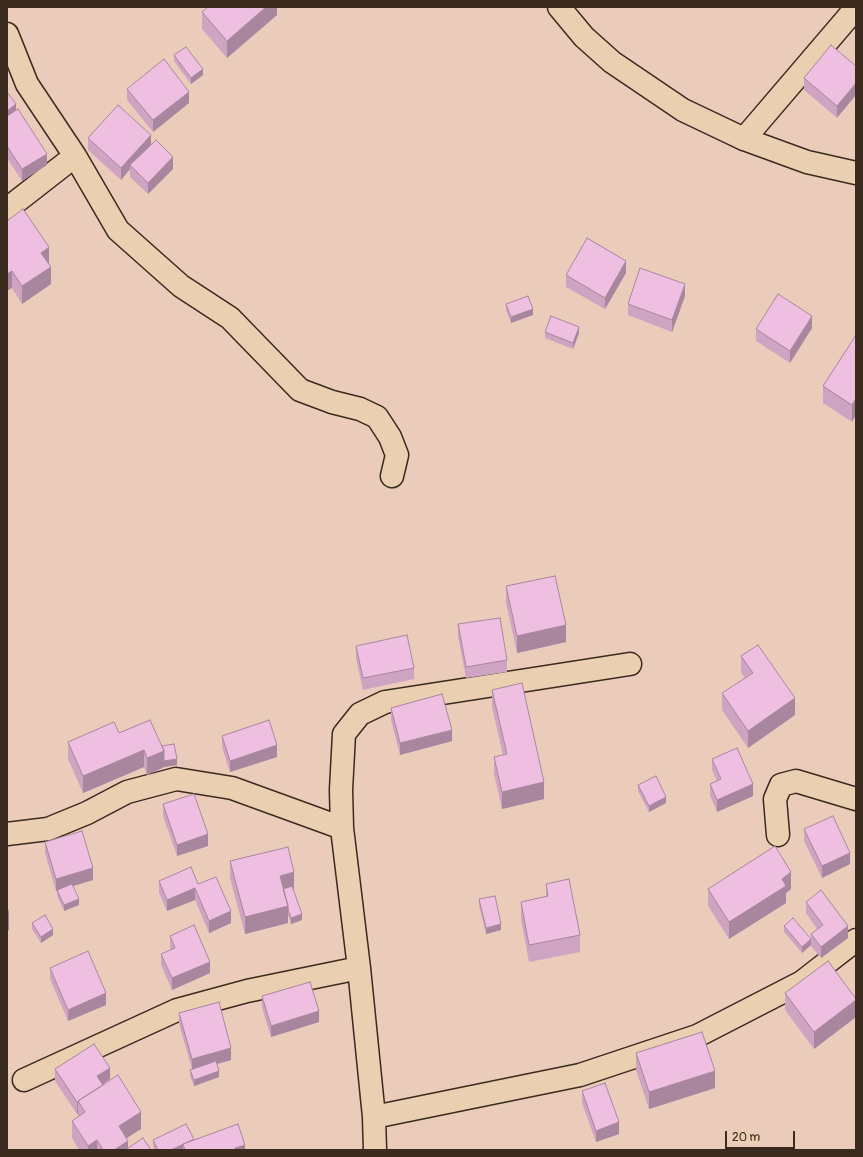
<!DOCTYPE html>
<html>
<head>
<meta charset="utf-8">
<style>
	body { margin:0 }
	#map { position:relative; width:863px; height:1157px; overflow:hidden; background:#ebccbb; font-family:Pangolin,sans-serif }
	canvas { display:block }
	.frame { position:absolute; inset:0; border:8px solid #3b2a1e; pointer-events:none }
	.scale { position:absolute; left:725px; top:1131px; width:70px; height:18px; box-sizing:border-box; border:2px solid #3b2a1e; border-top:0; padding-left:5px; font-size:12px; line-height:14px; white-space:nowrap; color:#3b2a1e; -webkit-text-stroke:3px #eacfb1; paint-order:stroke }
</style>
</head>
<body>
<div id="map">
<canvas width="863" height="1157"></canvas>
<div class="frame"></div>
<div class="scale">20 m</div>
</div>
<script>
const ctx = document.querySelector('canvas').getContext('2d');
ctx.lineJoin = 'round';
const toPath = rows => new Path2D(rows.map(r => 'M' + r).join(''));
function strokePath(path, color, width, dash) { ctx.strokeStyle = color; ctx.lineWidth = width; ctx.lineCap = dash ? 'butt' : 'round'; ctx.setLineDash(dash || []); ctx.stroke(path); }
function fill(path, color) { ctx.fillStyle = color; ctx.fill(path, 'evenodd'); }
const minor = toPath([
	[7,34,27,84,75,156,118,230,181,286,230,318,300,390,332,402,360,409,377,417,390,437,397,455,392,476],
	[744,139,856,8],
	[7,209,75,156],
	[7,834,48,829,87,813,127,792,176,779,232,788,342,828],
	[778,835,775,799,781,785,796,781,856,799],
	[24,1080,177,1010,247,991,359,968],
	[374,1117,580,1075,697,1036,802,982,856,940],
	[375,1150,374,1117,359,968,342,828,341,790,344,734,360,714,385,702,630,664]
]);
const secondary = toPath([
	[559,7,584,37,612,62,683,110,744,139,807,162,856,173]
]);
strokePath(minor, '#3b2a1e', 25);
strokePath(secondary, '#3b2a1e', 25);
strokePath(minor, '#eacfb1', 22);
strokePath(secondary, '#eacfb1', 22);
fill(toPath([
	[277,7,277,15,227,58,202,29,202,12],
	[174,55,203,75,191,84,174,61],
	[856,66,837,118,804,90,804,78],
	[127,89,189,103,153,132,127,100],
	[7,92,47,165,22,181,7,158],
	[88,138,151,145,173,169,148,194,130,177,130,169,121,180,88,150],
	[7,221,49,264,51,284,22,304,12,288],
	[626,273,605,309,566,287,566,275],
	[685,296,672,332,628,315,628,304],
	[506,304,533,315,511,323,506,310],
	[812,328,790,363,756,341,756,329],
	[545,332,579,333,573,349,545,338],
	[856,335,852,422,823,403,823,386],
	[506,586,566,642,517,653,506,603],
	[458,624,507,660,507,672,466,678,458,636],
	[356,646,414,668,414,679,363,690,356,658],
	[741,656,795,715,748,748,722,710,722,693,745,678,741,673],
	[492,690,544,799,502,809,494,774,494,757,503,755,492,707],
	[391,708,452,741,400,755,391,720],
	[119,733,162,746,177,765,164,767,147,775,144,767,83,793,68,759,68,742],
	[222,736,277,757,230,772,222,747],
	[712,759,753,796,717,812,710,795,710,784,717,781,712,770],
	[638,785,666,803,649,812,638,791],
	[163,804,208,846,177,856,163,816],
	[804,829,850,864,822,878,804,841],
	[45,842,93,880,73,886,79,905,64,911,57,896,57,891,56,891,45,853],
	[230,861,294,889,293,889,302,920,291,924,288,915,288,923,245,934,230,878],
	[159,881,198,884,231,923,209,933,195,900,167,911,159,893],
	[546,884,580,935,580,952,529,962,521,919,521,902,546,896],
	[708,889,791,889,786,893,786,903,729,939,708,906],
	[479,899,501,930,486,934,479,905],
	[806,902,848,938,821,958,811,946,811,934,817,929,806,913],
	[32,923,53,935,41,943,32,929],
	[784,926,811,945,802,953,784,932],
	[170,936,210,973,172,990,161,965,161,954,171,950,170,947],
	[50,968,106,1005,68,1021,50,979],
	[785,993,856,999,856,1017,814,1049,785,1010],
	[262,996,319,1022,271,1037,262,1008],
	[179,1013,231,1060,217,1064,219,1077,194,1086,190,1076,190,1070,192,1069,179,1024],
	[636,1053,715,1088,649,1109,636,1070],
	[55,1069,110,1079,103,1084,141,1129,126,1138,128,1148,151,1150,79,1150,72,1138,72,1121,78,1117,78,1114,77,1114,55,1081],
	[582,1091,619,1134,596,1142,582,1103],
	[153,1140,194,1140,245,1150,155,1150,153,1146]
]), '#cea4c2');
fill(toPath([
	[266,7,277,7,277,15,227,58,227,41],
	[203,69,203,75,191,84,191,78],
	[856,83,856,95,837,118,837,106],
	[189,92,189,103,153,132,153,120],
	[16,104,16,116,7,123,7,111],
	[151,135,151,146,130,165,130,169,121,180,121,168],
	[47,154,47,165,22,181,22,169],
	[173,157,173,169,148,194,148,183],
	[49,247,49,264,41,270,41,253],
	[626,261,626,273,605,309,605,298],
	[51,267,51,284,22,304,22,286],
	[12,271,12,288,7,291,7,274],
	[685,284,685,296,672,332,672,320],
	[533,309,533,315,511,323,511,317],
	[812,316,812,328,790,363,790,351],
	[579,327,579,333,573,349,573,343],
	[856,398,856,415,852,422,852,405],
	[566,625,566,642,517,653,517,636],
	[795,698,795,715,748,748,748,731],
	[452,730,452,741,400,755,400,743],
	[277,745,277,757,230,772,230,761],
	[144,750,144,767,83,793,83,776],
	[164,751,177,759,177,765,164,767,147,775,147,758],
	[544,782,544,799,502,809,502,792],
	[753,784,753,796,717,812,717,800],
	[666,797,666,803,649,812,649,806],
	[208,834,208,846,177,856,177,845],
	[850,853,850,864,822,878,822,866],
	[93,868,93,880,56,891,56,879],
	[294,872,294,889,282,892,280,876],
	[791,872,791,889,786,893,786,903,729,939,729,922,782,879],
	[195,888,195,900,167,911,167,900],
	[79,899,79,905,64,911,64,905],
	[288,906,288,923,245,934,245,917],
	[231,911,231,923,209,933,209,921],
	[9,913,9,930,7,931,7,914],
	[302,914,302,920,291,924,291,918],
	[501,924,501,930,486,934,486,928],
	[848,926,848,938,821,958,821,947],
	[53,929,53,935,41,943,41,937],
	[811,939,811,945,802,953,802,947],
	[210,962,210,973,172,990,172,978],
	[106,993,106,1005,68,1021,68,1010],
	[856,1000,856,1017,814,1049,814,1032],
	[319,1011,319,1022,271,1037,271,1026],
	[231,1048,231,1060,192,1071,192,1059],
	[110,1068,110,1079,97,1088,97,1076],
	[219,1071,219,1077,194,1086,194,1080],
	[715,1071,715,1088,649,1109,649,1092],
	[77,1102,78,1102,78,1114,77,1114],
	[141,1112,141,1129,119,1143,119,1126],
	[619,1122,619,1134,596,1142,596,1131],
	[97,1140,97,1150,88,1150,88,1146],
	[128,1141,128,1150,114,1150],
	[183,1144,183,1150,171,1150],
	[245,1145,245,1150,235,1150,235,1148]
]), '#a7869e');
const building = toPath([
	[208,7,266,7,227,41,202,12,208,7],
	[831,45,856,66,856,83,837,106,804,78,831,45],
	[186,47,203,69,191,78,174,55,186,47],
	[164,59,189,92,153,120,127,89,164,59],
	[7,92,16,104,7,111,7,92],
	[118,105,151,135,121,168,88,138,118,105],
	[18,109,47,154,22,169,7,146,7,116,18,109],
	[156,140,173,157,148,183,130,165,156,140],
	[23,209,49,247,41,253,51,267,22,286,12,271,7,274,7,221,23,209],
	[587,238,626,261,605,298,566,275,587,238],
	[640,268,685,284,672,320,628,304,640,268],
	[778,294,812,316,790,351,756,329,778,294],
	[528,296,533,309,511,317,506,304,528,296],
	[551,316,579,327,573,343,545,332,551,316],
	[856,335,856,398,852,405,823,386,856,335],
	[555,576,566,625,517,636,506,586,555,576],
	[500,618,507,660,466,667,458,624,500,618],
	[407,635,414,668,363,678,356,646,407,635],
	[758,645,795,698,748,731,722,693,753,673,741,656,758,645],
	[522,683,544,782,502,792,494,757,507,754,492,690,522,683],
	[442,694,452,730,400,743,391,708,442,694],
	[150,720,164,751,147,758,144,750,83,776,68,742,114,722,119,733,150,720],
	[269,720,277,745,230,761,222,736,269,720],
	[174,744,177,759,164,761,164,751,162,746,174,744],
	[737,748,753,784,717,800,710,784,721,779,712,759,737,748],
	[656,776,666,797,649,806,638,785,656,776],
	[194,794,208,834,177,845,163,804,194,794],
	[833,816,850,853,822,866,804,829,833,816],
	[82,831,93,868,56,879,45,842,82,831],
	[775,846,791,872,782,879,786,886,729,922,708,889,775,846],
	[288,847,294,872,280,876,288,906,245,917,230,861,288,847],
	[191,867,198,884,216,877,231,911,209,921,195,888,167,900,159,881,191,867],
	[569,879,580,935,529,945,521,902,548,896,546,884,569,879],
	[72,884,79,899,64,905,57,890,72,884],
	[292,886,302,914,291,918,288,909,288,906,283,889,292,886],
	[821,890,848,926,821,947,811,934,823,925,806,902,821,890],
	[495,896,501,924,486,928,479,899,495,896],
	[7,907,9,913,7,914,7,907],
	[45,915,53,929,41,937,32,923,45,915],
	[793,918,811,939,802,947,784,926,793,918],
	[194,925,210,962,172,978,161,954,175,948,170,936,194,925],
	[88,951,106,993,68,1010,50,968,88,951],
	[828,961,856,999,856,1000,814,1032,785,993,828,961],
	[310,982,319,1011,271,1026,262,996,310,982],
	[219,1002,231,1048,192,1059,179,1013,219,1002],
	[702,1032,715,1071,649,1092,636,1053,702,1032],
	[94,1044,110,1068,97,1076,103,1085,78,1101,78,1102,77,1102,55,1069,94,1044],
	[216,1061,219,1071,194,1080,190,1070,216,1061],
	[118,1075,141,1112,119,1126,128,1141,114,1150,103,1150,97,1140,88,1146,72,1121,85,1112,78,1101,118,1075],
	[605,1083,619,1122,596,1131,582,1091,605,1083],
	[186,1124,194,1139,171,1150,158,1150,153,1140,186,1124],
	[238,1124,245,1145,235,1148,236,1150,185,1150,183,1144,238,1124],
	[143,1138,151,1150,125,1150,143,1138]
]);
fill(building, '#efbfe1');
strokePath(building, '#a7869e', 1);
</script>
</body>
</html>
